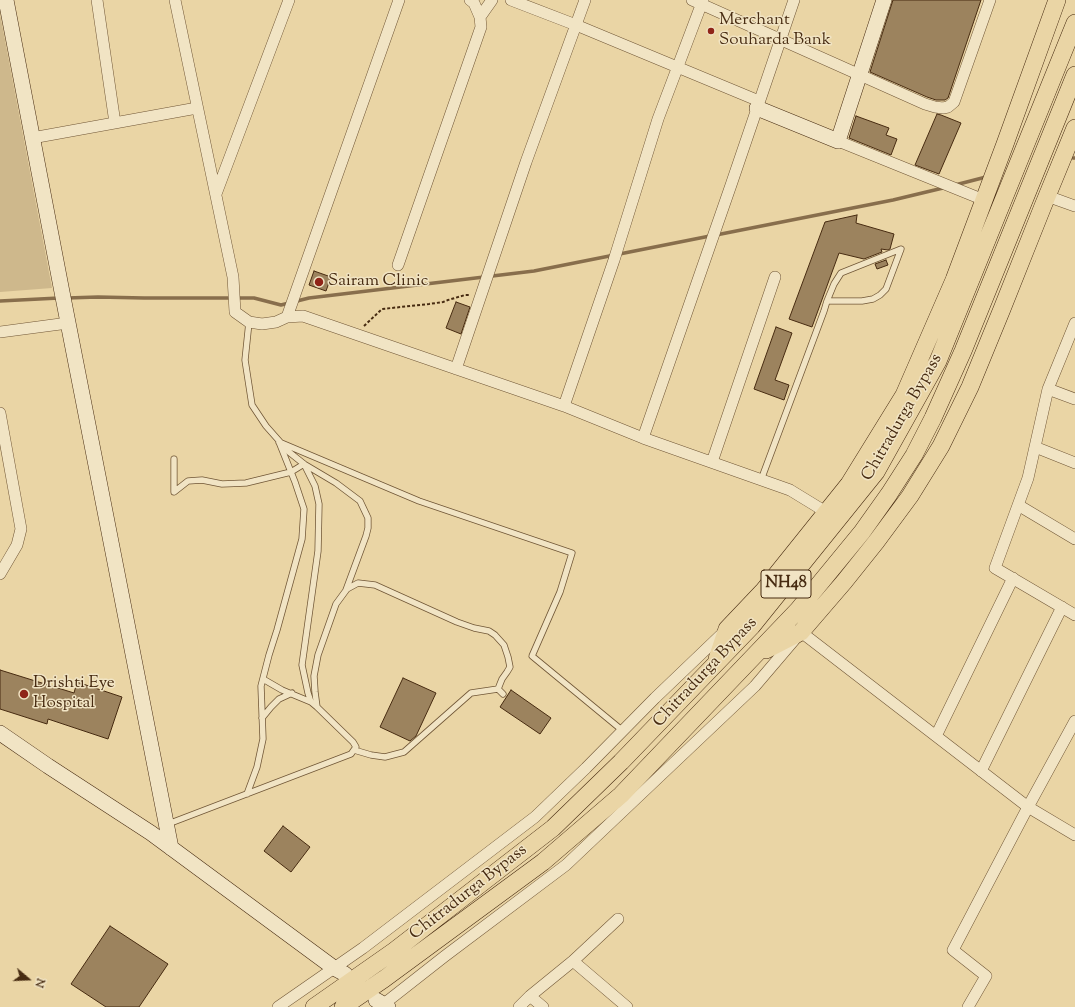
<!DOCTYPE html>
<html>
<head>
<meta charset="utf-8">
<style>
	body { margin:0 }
	#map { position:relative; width:1075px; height:1007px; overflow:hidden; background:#ead5a5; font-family:"Sorts Mill Goudy",serif }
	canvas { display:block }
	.north { position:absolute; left:8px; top:959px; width:40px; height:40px; -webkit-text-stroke:3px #f1e4c4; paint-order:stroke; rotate:109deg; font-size:11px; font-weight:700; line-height:16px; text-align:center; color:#472b11 }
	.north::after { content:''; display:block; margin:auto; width:14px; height:18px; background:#472b11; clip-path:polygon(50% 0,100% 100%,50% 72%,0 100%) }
</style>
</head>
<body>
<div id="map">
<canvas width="1075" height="1007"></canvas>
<div class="north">N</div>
</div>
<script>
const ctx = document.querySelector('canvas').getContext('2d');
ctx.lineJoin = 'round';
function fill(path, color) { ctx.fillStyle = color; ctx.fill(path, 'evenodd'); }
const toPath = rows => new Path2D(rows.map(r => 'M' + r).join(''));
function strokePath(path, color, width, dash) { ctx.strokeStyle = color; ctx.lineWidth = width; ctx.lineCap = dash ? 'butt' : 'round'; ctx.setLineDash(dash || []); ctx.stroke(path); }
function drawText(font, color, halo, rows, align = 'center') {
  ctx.font = font + ' "Sorts Mill Goudy",serif'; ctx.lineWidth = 3; ctx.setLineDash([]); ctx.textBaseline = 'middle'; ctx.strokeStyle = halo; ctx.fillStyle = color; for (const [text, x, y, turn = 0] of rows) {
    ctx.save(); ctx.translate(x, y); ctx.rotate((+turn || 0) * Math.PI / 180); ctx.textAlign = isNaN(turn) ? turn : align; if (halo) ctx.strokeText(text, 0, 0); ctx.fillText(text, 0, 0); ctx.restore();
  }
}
fill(toPath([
	[0,14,52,288,0,292]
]), '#ceb88c');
strokePath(toPath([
	[1073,158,1075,158],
	[955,185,986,177],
	[716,235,893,200,943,188],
	[67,298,98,297,144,298,254,298,281,305,309,298,534,271,710,236],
	[0,301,59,298]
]), '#886e4c', 3.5);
const building = toPath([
	[893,0,981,0,948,98,945,100,936,100,927,97,870,72,893,0],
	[937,114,941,115,961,123,939,174,915,165,937,114],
	[856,116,889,128,886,135,897,139,891,155,849,138,856,116],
	[857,215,856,223,894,234,890,249,888,250,881,249,882,252,864,259,839,253,812,327,789,319,825,222,857,215],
	[886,260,888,265,877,269,875,264,886,260],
	[314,271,331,277,326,291,309,285,314,271],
	[456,302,470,307,461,334,446,328,456,302],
	[776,327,792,333,775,380,789,385,784,400,754,389,776,327],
	[0,670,74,693,77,682,122,697,108,739,48,719,47,724,0,709,0,670],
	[403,678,436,693,416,736,410,741,380,727,403,678],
	[511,690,551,718,540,734,500,707,511,690],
	[283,826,310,847,291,872,264,851,283,826],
	[110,926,168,964,139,1007,106,1007,71,984,110,926]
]);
fill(building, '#9c835e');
strokePath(building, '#472b11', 1);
const lane = toPath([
	[249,322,245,360,252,405,266,426,289,452,304,464,336,483,360,501,368,518,368,528,366,536,346,590],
	[279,442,419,501,572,553,560,592,532,656,623,731],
	[174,459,174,492,188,481,202,480,222,484,246,483,291,472,304,464,315,486,319,504,318,551,302,665,308,693,311,702,317,707],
	[761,480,824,311,827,301,862,301,873,299,880,295,886,289,901,249,841,273,834,284,827,301],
	[263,679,282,690,311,702],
	[262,718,271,707,279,699,292,693],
	[354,750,371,755,385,757,404,752,471,693,498,689],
	[247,794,257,767,263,739,261,686,269,655,277,630,302,539,304,509,295,482,279,442],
	[168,824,351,754,356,747,353,742,317,707,315,692,314,676,318,655,336,604,347,589,358,583,375,585,457,622,474,628,489,631,495,635,504,645,508,657,510,667,507,672,502,679,498,689,503,694]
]);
const street = toPath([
	[97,0,115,123],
	[175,0,233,277,235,312,249,322,262,324,276,322,287,317,303,316,564,406,643,438,790,490,826,512],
	[511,0,576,25,759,101],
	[692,0,925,104,935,107,943,108,948,107,954,102,990,0],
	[480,17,492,0],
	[32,138,197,108],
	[838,141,984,200],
	[216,194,289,0],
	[1047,196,1075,206],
	[398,265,481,27,480,17,474,3,470,0],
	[287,317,399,0],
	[1075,323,1048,389,1028,478,995,568,1075,615],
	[0,332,68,323],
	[456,369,526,162,585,0],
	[1048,389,1075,399],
	[564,406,614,260,658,119,703,0],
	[0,413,21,529,17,545,0,574],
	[643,438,731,185,794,0],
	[1035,447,1075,463],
	[712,462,775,277],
	[1018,505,1075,539],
	[936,736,1013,578],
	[981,771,1062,607],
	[573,961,627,1007],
	[530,996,543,1007],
	[278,1007,363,948,535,817,586,768,655,698,725,631],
	[380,1007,445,956,566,865,755,686,801,632,1028,807,1075,721],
	[519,1007,530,996,573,961,618,919],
	[968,1007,986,976,953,950,1028,807,1075,835]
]);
const secondary = toPath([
	[6,0,62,292,171,848],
	[757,108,838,141,884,0],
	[0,733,48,766,151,833,334,968,345,974],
	[376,1000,388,1007]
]);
const primary = toPath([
	[766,650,801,632,844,582,876,542,910,496,941,446,970,387,1002,309,1043,206,1075,128],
	[717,659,727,629,764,590,849,484,904,395,954,280,1005,144,1057,0],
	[314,1007,394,951,553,828,621,762,752,626,876,472,938,361,1075,23],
	[343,1007,384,979,543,862,621,795,798,610,862,532,889,494,914,455,933,418,963,351,1075,75]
]);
strokePath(lane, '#705636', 7);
strokePath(street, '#705636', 12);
strokePath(secondary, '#472b11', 16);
strokePath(primary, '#472b11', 18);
strokePath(toPath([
	[364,326,382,309,429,304,443,302,448,300,465,295,469,295]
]), '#472b11', 2, [3, 2]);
strokePath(lane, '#f1e4c4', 5.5);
strokePath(street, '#f1e4c4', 11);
strokePath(secondary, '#f1e4c4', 15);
strokePath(primary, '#ead5a5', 17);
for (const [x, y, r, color] of [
	[711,31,4,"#8f2418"],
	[319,282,5,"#8f2418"],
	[24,694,5,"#8f2418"]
]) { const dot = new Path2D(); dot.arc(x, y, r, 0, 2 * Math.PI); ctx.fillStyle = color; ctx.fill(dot); strokePath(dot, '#f1e4c4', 1.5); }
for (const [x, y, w] of [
	[786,584,50]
]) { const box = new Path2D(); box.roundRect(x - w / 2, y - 14, w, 28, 3); ctx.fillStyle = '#f1e4c4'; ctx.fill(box); strokePath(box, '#472b11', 1); }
drawText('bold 16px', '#472b11', null, [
	["NH48",786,584]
]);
drawText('17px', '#472b11', '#f1e4c4', [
	["Merchant",719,21],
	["Souharda Bank",719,41],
	["Sairam Clinic",328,282],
	["Drishti Eye",33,684],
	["Hospital",33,704]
], 'left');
drawText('17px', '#472b11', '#f1e4c4', [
	["Chitradurga Bypass",903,418,-60],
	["Chitradurga Bypass",706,673,-47],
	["Chitradurga Bypass",469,893,-38]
]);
</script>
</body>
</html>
